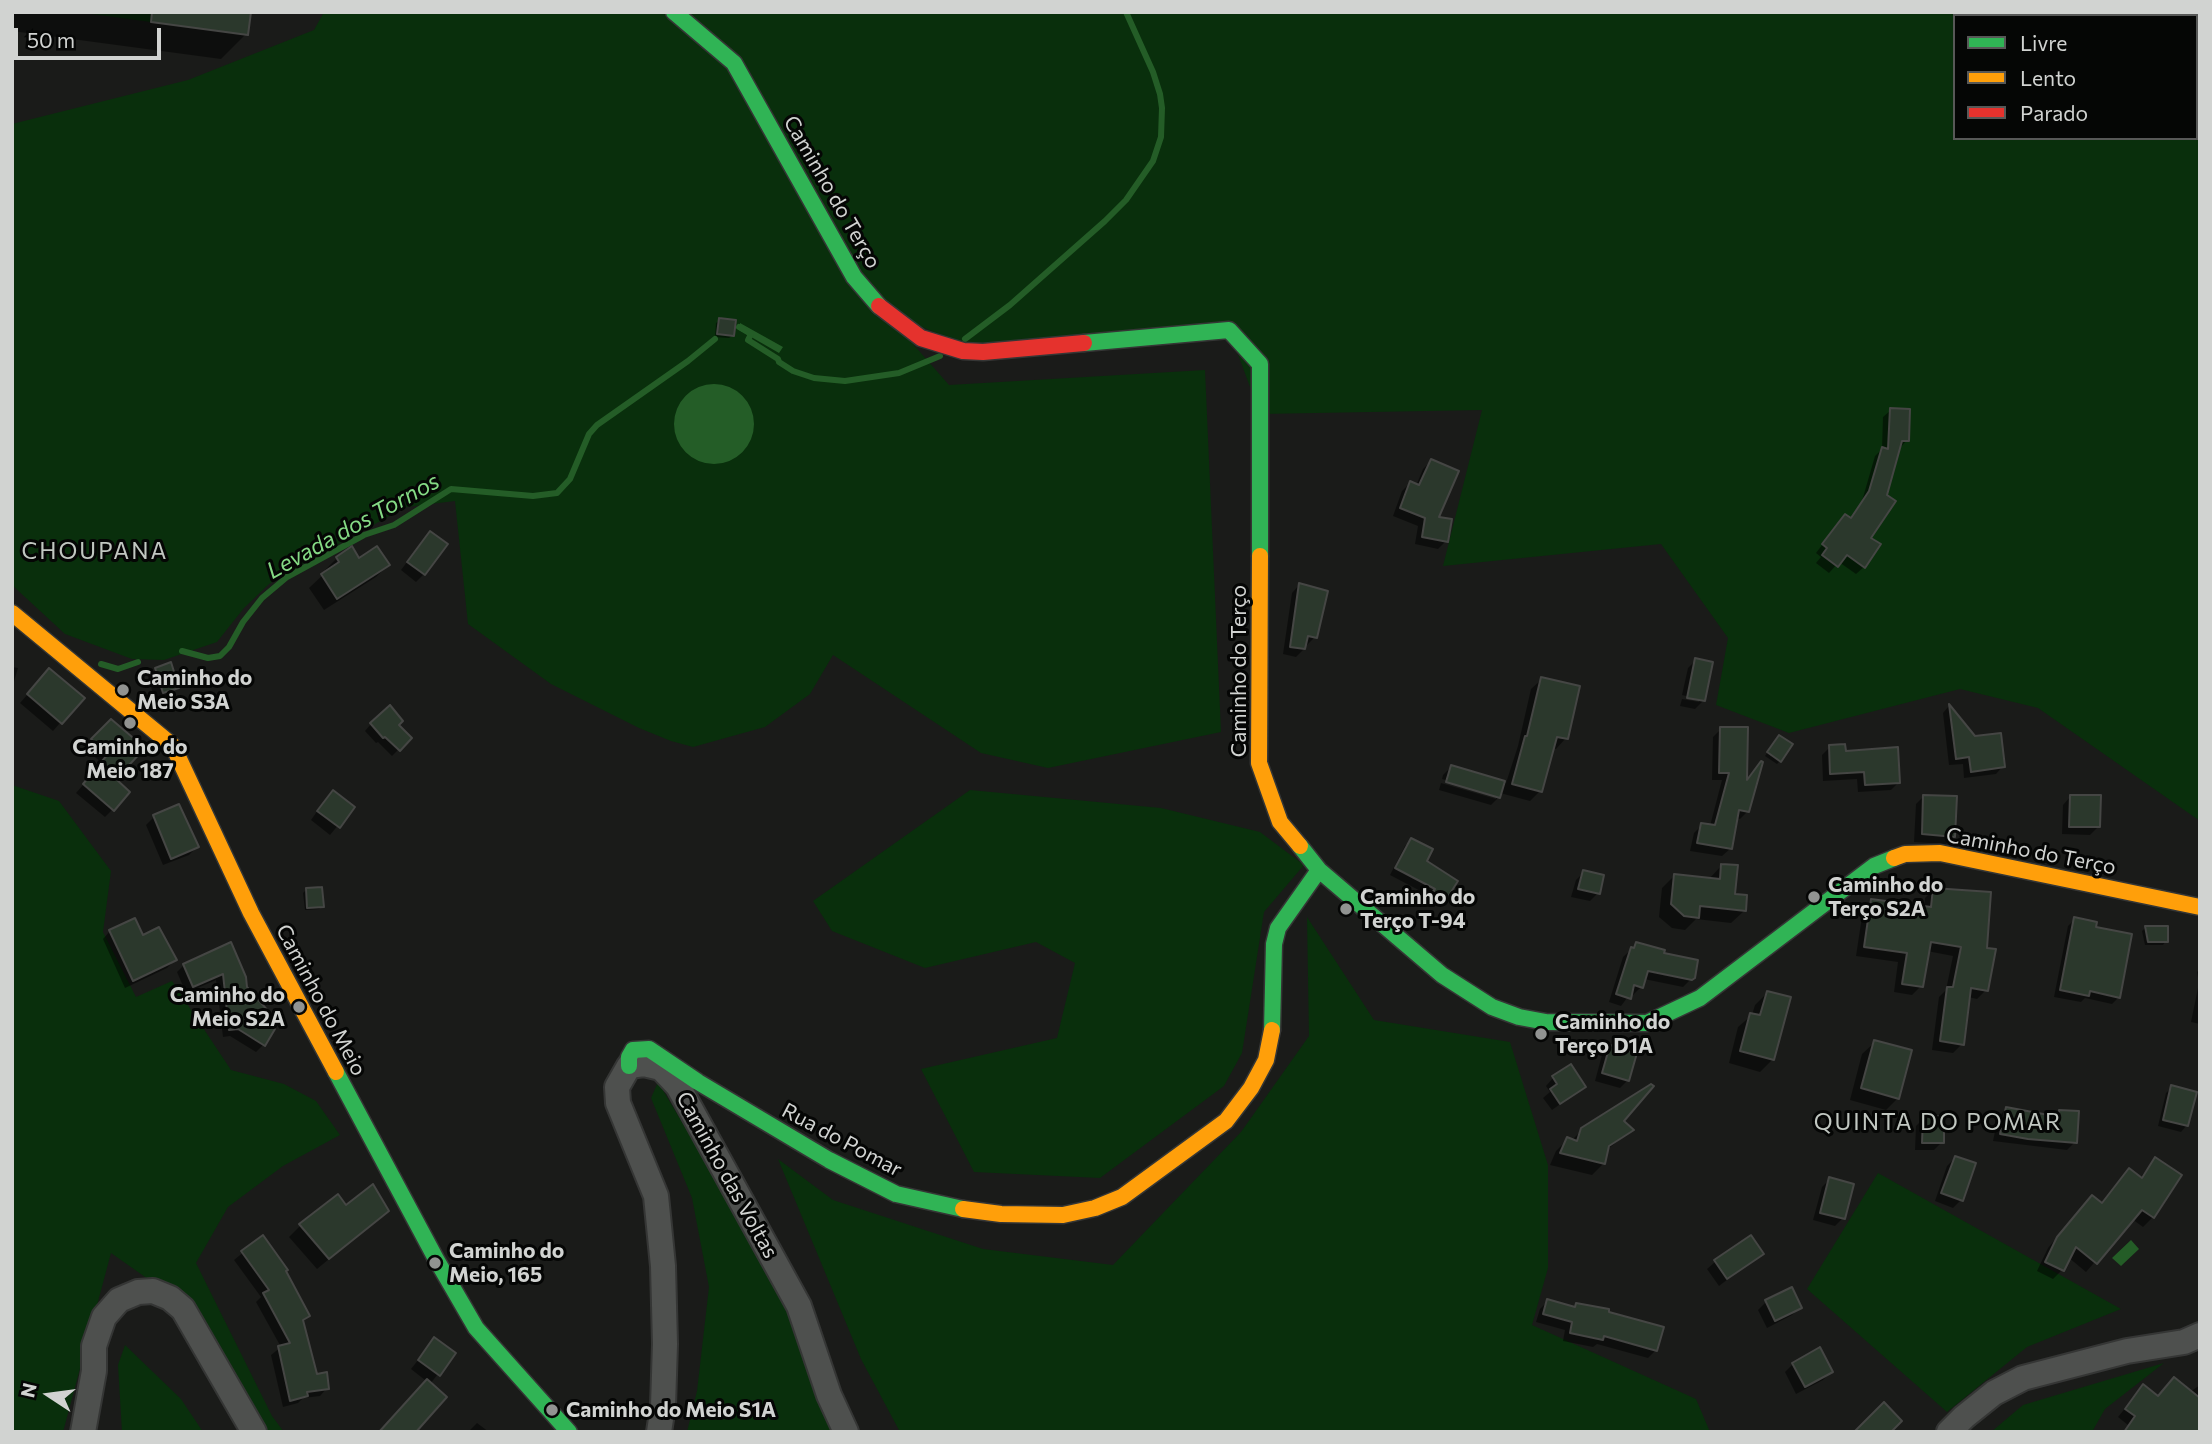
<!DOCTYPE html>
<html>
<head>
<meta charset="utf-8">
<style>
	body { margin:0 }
	#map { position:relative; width:2212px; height:1444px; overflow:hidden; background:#1a1b19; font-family:Commissioner,sans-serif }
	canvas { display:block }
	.frame { position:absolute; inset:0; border:14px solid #d1d3d1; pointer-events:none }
	.legend { position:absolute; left:1953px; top:14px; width:245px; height:126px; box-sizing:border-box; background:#050605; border:2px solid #575857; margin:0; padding:9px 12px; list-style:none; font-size:21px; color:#d1d3d1 }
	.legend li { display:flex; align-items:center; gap:14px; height:35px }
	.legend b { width:35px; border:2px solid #575857 }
	.north { position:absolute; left:14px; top:1360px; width:70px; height:70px; -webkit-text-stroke:5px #050605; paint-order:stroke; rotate:283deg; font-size:19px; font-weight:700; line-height:28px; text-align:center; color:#d1d3d1 }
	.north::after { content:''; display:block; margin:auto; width:24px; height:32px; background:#d1d3d1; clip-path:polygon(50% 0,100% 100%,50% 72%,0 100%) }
	.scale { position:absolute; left:14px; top:28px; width:147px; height:32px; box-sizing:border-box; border:4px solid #d1d3d1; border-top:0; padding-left:9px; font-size:21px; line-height:24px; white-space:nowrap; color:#d1d3d1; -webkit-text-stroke:5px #050605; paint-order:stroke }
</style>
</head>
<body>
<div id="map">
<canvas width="2212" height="1444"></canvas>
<div class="frame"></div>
<ul class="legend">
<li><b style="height:9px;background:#30b455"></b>Livre</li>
<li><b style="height:9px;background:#ff9f0a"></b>Lento</li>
<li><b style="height:9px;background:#e5322d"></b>Parado</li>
</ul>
<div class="north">N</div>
<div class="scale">50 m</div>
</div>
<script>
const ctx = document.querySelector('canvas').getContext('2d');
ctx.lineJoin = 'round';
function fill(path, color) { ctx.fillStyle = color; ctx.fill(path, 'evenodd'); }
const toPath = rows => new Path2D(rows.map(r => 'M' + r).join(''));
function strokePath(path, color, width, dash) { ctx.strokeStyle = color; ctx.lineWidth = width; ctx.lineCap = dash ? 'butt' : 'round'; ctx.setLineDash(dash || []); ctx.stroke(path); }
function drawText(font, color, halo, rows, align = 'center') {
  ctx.font = font + ' Commissioner,sans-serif'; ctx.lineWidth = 6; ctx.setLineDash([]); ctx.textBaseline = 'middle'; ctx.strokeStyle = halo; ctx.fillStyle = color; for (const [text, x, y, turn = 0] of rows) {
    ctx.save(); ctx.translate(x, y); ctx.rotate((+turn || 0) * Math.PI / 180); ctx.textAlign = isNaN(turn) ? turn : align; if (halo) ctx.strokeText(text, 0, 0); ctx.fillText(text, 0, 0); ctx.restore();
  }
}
fill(toPath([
	[76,12,251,12,248,35],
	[324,12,2167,12,2172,16,1955,16,1955,138,2196,138,2196,34,2200,37,2200,821,2038,708,1960,689,1789,733,1716,705,1728,638,1661,544,1443,566,1482,410,1260,414,1229,330,983,352,885,312,949,385,1205,370,1221,732,1048,768,981,753,833,655,810,694,765,727,693,747,671,741,639,728,551,684,468,624,455,501,406,507,306,562,269,584,244,608,217,642,164,660,132,659,65,634,12,585,12,124,188,80,314,30],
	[12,785,59,801,111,871,103,932,136,997,172,981,231,1070,284,1084,316,1101,340,1135,283,1166,228,1207,196,1263,272,1416,284,1432,260,1432,165,1291,111,1253,63,1432,12,1432],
	[970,790,1161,808,1260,832,1304,865,1264,912,1242,1053,1224,1086,1100,1178,974,1172,921,1069,1057,1038,1075,963,1036,942,925,968,832,931,813,901],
	[1307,917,1374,1020,1510,1042,1548,1165,1548,1268,1532,1325,1696,1399,1710,1432,900,1432,861,1359,778,1159,833,1200,983,1249,1113,1265,1241,1132,1309,1036],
	[658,1082,793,1308,833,1432,687,1432,697,1391,709,1287,692,1198,651,1098],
	[1878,1173,2121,1309,2027,1347,1947,1412,1807,1289],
	[125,1345,181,1399,203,1432,122,1432,118,1365],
	[2164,1363,2105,1409,2092,1432,1991,1432,2023,1405]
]), '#092f0c');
fill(toPath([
	[740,323,783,347,779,353,739,330],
	'674 424a40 40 0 1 1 80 0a40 40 0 1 1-80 0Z',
	[2131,1240,2139,1249,2121,1266,2112,1258]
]), '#245d27');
fill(toPath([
	[12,12,249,12,246,34,221,59,12,31],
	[720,320,733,335,729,338,715,337,716,323],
	[1891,410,1907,440,1900,448,1869,538,1864,567,1856,574,1839,562,1829,573,1816,563,1821,557,1816,553,1838,524,1850,519,1862,501,1875,456,1882,449,1883,417],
	[1431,461,1437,518,1446,541,1438,549,1415,544,1418,526,1393,516,1402,491,1410,483,1416,486,1423,469],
	[423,541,424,574,416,582,401,570],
	[337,558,388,565,376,577,324,610,309,588,326,572,325,570],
	[1299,585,1315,637,1307,645,1305,644,1304,649,1296,657,1283,654,1292,593],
	[1696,660,1703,701,1695,709,1680,706,1682,699,1699,702,1699,699,1682,695,1688,668],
	[12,667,18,668,12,688],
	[156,669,177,687,169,695,155,700,148,677],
	[42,678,82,698,53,731,20,703],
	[1542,679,1566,738,1556,749,1552,748,1540,791,1530,801,1500,793,1499,797,1491,805,1439,790,1441,783,1496,799,1496,795,1442,779,1443,775,1451,767,1506,783,1518,746,1531,689],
	[1949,706,1974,738,2003,766,1996,774,1964,778,1963,764,1949,765,1943,713],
	[111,721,113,809,105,817,76,793,102,763,84,748],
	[371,724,397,725,410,738,392,756,378,742,376,743,365,731],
	[1721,729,1746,782,1760,764,1748,811,1740,819,1736,818,1730,849,1722,856,1690,851,1694,833,1702,825,1710,826,1722,780,1712,780,1713,737],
	[1776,740,1780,761,1777,764,1765,756],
	[1830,747,1844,753,1899,782,1891,790,1858,792,1857,779,1823,781,1822,755],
	[1924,796,1954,836,1946,844,1914,842,1916,804],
	[2070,797,2098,827,2090,835,2062,834,2063,805],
	[325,800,353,807,330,835,311,820],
	[154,817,197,847,189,855,163,865,146,825],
	[1411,840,1445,898,1438,905,1428,898,1430,896,1390,875,1405,846],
	[1722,865,1733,895,1744,911,1731,923,1696,919,1685,930,1672,928,1659,917,1662,888,1674,876,1709,879],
	[1584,872,1598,893,1590,901,1571,897,1576,880],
	[307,889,322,906,319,909,305,910,303,893],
	[1934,889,1985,949,1986,990,1977,999,1968,997,1962,1044,1953,1053,1932,1050,1939,997,1946,990,1953,956,1927,951,1921,986,1912,995,1894,992,1898,962,1856,956,1863,910,1872,901,1924,908,1925,898],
	[2075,919,2094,929,2119,997,2112,1004,2085,998,2081,1002,2054,997,2068,926],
	[2166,927,2166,941,2163,945,2145,945,2142,931,2145,928],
	[110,931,142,938,175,960,167,968,125,988,103,939],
	[230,944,258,1020,263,1045,256,1052,230,1036,223,1037,216,980,186,993,177,972,184,965],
	[1637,944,1662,954,1693,977,1683,987,1644,979,1641,987,1633,995,1630,994,1621,1006,1609,1002,1623,957],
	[2200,969,2200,1024,2191,1022,2199,983,2197,972],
	[1767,993,1773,1059,1760,1072,1729,1063,1738,1027,1752,1015,1755,1005],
	[1875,1042,1898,1098,1886,1110,1850,1100,1862,1054],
	[1610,1047,1628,1080,1620,1088,1595,1081,1602,1055],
	[1553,1078,1584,1087,1552,1110,1543,1098,1550,1092,1546,1086],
	[2172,1087,2187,1125,2181,1132,2158,1126,2166,1093],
	[2006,1109,2053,1118,2060,1111,2075,1142,2067,1150,1993,1141,1998,1117],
	[1924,1118,1942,1142,1934,1150,1915,1150,1916,1126],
	[1622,1121,1631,1130,1607,1150,1604,1163,1592,1175,1550,1165,1556,1151,1568,1139,1571,1141,1582,1130],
	[1955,1158,1961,1200,1953,1208,1935,1201,1947,1166],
	[2155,1159,2180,1175,2153,1217,2143,1227,2132,1219,2086,1272,2068,1257,2062,1270,2053,1279,2037,1271,2048,1248,2083,1206,2101,1205,2140,1178],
	[1830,1179,1843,1218,1835,1226,1813,1220,1822,1187],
	[387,1211,317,1269,289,1237,300,1226],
	[262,1237,308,1315,301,1322,316,1376,327,1388,320,1396,303,1398,298,1403,283,1407,271,1355,281,1347,256,1302,261,1297,234,1260],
	[1762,1253,1719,1286,1707,1269,1715,1262],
	[1548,1301,1573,1308,1577,1304,1656,1350,1648,1358,1597,1344,1593,1347,1563,1341,1565,1330,1536,1322,1540,1309],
	[1766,1302,1800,1307,1792,1315,1767,1328,1758,1310],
	[434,1340,454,1354,430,1384,411,1369],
	[1793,1364,1831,1372,1823,1380,1796,1394,1785,1372],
	[2200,1385,2200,1421,2191,1432,2124,1432,2128,1425,2118,1417,2136,1395,2158,1398,2190,1392],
	[477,1423,489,1432,468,1432]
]), '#0007');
strokePath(toPath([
	[739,327,751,334,748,340,778,359,779,362,793,371,814,378,845,381,899,373,940,356],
	[965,339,1010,305,1105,221,1126,200,1153,161,1161,137,1162,108,1160,94,1153,72,1126,12],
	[182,651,208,658,220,656,229,647,243,622,262,598,287,577,364,535,394,525,451,489,533,496,557,493,570,479,589,434,597,425,688,361,715,339],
	[101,664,118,669,138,662]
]), '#245d27', 6);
const building = toPath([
	[152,12,251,12,248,35,151,22,152,12],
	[719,318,736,320,734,336,717,334,719,318],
	[1890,408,1910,409,1909,441,1902,441,1887,495,1896,501,1871,538,1881,544,1865,568,1847,555,1838,567,1822,555,1827,548,1822,544,1845,514,1851,518,1869,491,1882,447,1888,449,1890,408],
	[1431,459,1459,471,1439,517,1452,519,1448,542,1422,537,1425,518,1400,508,1410,481,1419,485,1431,459],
	[430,531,448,544,425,575,407,562,430,531],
	[352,546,359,558,377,546,390,565,337,599,321,574,339,562,336,557,352,546],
	[1299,583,1328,591,1317,638,1308,636,1305,649,1290,647,1299,583],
	[1695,658,1713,662,1705,701,1687,698,1695,658],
	[171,662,179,688,163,693,155,668,171,662],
	[49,668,85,698,62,724,27,694,49,668],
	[1541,677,1580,686,1568,739,1557,737,1542,792,1512,784,1525,736,1527,736,1541,677],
	[1949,704,1975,736,2001,733,2005,767,1971,772,1969,757,1956,759,1949,704],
	[390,705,403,721,399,725,412,738,400,751,385,737,383,738,370,723,390,705],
	[111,719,145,748,116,779,130,792,114,811,83,784,108,754,91,739,111,719],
	[1720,727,1748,727,1747,780,1761,761,1763,762,1749,812,1739,810,1732,849,1697,843,1701,823,1715,825,1729,773,1719,773,1720,727],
	[1779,735,1793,744,1781,762,1767,752,1779,735],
	[1845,744,1846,751,1898,747,1900,783,1865,785,1864,772,1830,774,1829,745,1845,744],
	[1451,765,1505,781,1500,798,1446,782,1451,765],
	[333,790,355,807,340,828,317,811,333,790],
	[1923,795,1957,796,1955,837,1922,834,1923,795],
	[2070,795,2101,795,2100,827,2069,827,2070,795],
	[179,804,199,847,171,859,153,815,179,804],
	[1411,838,1433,849,1427,861,1458,881,1446,900,1433,891,1435,889,1395,868,1411,838],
	[1721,864,1738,865,1735,894,1747,895,1746,911,1700,906,1699,918,1684,916,1671,904,1674,874,1720,879,1721,864],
	[1583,870,1604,875,1600,894,1578,889,1583,870],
	[322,887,324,907,307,908,306,888,322,887],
	[1933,888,1991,892,1987,948,1996,949,1988,991,1971,988,1964,1045,1940,1041,1947,987,1953,987,1961,947,1931,942,1923,987,1902,984,1907,953,1864,947,1871,899,1931,907,1933,888],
	[2074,917,2097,922,2096,927,2132,934,2120,998,2090,991,2089,996,2060,990,2074,917],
	[135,918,143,935,159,927,177,960,133,981,109,930,135,918],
	[2145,926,2168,926,2168,942,2148,942,2145,926],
	[231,942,246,977,247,987,269,1012,261,1020,275,1029,265,1046,238,1029,229,1030,223,974,193,987,183,964,231,942],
	[1636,942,1665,950,1664,953,1698,960,1695,978,1692,980,1648,971,1643,988,1634,985,1631,999,1616,994,1631,947,1634,948,1636,942],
	[1767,991,1791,997,1774,1060,1740,1051,1750,1013,1760,1015,1767,991],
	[1874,1040,1912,1050,1899,1099,1861,1088,1874,1040],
	[1610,1045,1637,1053,1629,1081,1602,1073,1610,1045],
	[1571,1064,1586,1087,1560,1104,1550,1089,1557,1084,1552,1076,1571,1064],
	[1651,1084,1654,1086,1624,1121,1634,1130,1609,1146,1605,1164,1560,1153,1567,1137,1577,1141,1581,1128,1651,1084],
	[2171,1085,2197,1092,2188,1126,2163,1120,2171,1085],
	[2006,1107,2059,1117,2059,1110,2079,1111,2077,1143,2028,1139,2000,1134,2006,1107],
	[1923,1116,1944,1116,1944,1143,1922,1143,1923,1116],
	[1955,1156,1976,1163,1963,1201,1941,1193,1955,1156],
	[2155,1157,2182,1175,2154,1218,2142,1210,2097,1264,2076,1247,2064,1271,2045,1262,2057,1237,2092,1195,2102,1203,2129,1168,2142,1178,2155,1157],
	[1829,1177,1854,1184,1845,1219,1820,1213,1829,1177],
	[373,1184,389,1211,329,1259,299,1224,338,1194,346,1205,373,1184],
	[263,1235,288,1270,286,1271,310,1316,303,1320,317,1374,327,1372,329,1389,307,1392,308,1396,290,1401,278,1346,290,1343,263,1293,269,1290,241,1251,263,1235],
	[1751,1235,1764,1254,1727,1279,1714,1260,1751,1235],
	[1792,1287,1802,1308,1775,1321,1765,1300,1792,1287],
	[1547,1299,1575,1307,1576,1303,1609,1309,1609,1312,1664,1327,1657,1351,1604,1336,1603,1340,1570,1333,1572,1322,1543,1314,1547,1299],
	[434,1337,456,1353,440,1376,418,1360,434,1337],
	[1820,1347,1833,1372,1805,1387,1792,1363,1820,1347],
	[2174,1377,2200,1398,2200,1432,2124,1432,2135,1416,2125,1409,2143,1384,2158,1396,2174,1377],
	[427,1379,447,1397,416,1432,379,1432,427,1379],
	[1884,1402,1902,1421,1891,1432,1854,1432,1884,1402]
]);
fill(building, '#2b382c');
strokePath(building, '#454644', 2);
const street = toPath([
	[83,1432,94,1371,94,1346,104,1317,119,1300,138,1292,153,1291,170,1298,183,1309,254,1432],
	[659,1432,663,1406,665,1344,663,1266,656,1196,618,1103,617,1087,629,1066,644,1064,661,1068,678,1086,799,1306,829,1395,846,1432],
	[1949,1432,1964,1417,1994,1393,2023,1378,2127,1351,2184,1342,2200,1335]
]);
const fast = toPath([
	[674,12,734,63,854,277,879,306],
	[1084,343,1229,330,1260,364,1260,556],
	[1300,846,1319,870,1442,975,1492,1007,1519,1017,1546,1022,1647,1023,1700,998,1874,866,1894,858],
	[1272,1030,1274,944,1278,928,1319,870],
	[629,1066,629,1057,633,1050,649,1049,698,1082,829,1160,896,1194,963,1209],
	[336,1072,436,1259,476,1328,569,1432]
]);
const slow = toPath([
	[1260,556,1259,763,1280,822,1300,846],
	[12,613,173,746,251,913,336,1072],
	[1894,858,1905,854,1940,853,2200,907],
	[963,1209,1001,1214,1063,1215,1095,1208,1122,1197,1226,1121,1251,1088,1266,1060,1272,1030]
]);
const jam = toPath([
	[879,306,921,338,963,351,983,352,1084,343]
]);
strokePath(street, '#353635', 28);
strokePath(fast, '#353635', 19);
strokePath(slow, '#353635', 19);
strokePath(jam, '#353635', 19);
strokePath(street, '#4e504e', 24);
strokePath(fast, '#30b455', 16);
strokePath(slow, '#ff9f0a', 16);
strokePath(jam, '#e5322d', 16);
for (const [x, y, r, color] of [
	[123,690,7,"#919391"],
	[130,723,7,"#919391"],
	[1814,897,7,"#919391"],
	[1346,909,7,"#919391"],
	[299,1007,7,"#919391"],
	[1541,1034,7,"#919391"],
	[435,1263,7,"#919391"],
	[552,1410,7,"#919391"]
]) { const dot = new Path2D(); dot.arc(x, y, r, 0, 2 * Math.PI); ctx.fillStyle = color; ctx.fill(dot); strokePath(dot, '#050605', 2.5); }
drawText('21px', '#d1d3d1', '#050605', [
	["Caminho do Terço",832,192,60],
	["Caminho do Terço",1239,671,-90],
	["Caminho do Terço",2031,851,11],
	["Caminho do Meio",321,1000,62],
	["Rua do Pomar",842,1140,28],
	["Caminho das Voltas",727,1175,61]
]);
drawText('bold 21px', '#d1d3d1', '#050605', [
	["Caminho do",137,678],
	["Meio S3A",137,702],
	["Caminho do",130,747,"center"],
	["Meio 187",130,771,"center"],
	["Caminho do",1828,885],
	["Terço S2A",1828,909],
	["Caminho do",1360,897],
	["Terço T-94",1360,921],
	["Caminho do",285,995,"right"],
	["Meio S2A",285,1019,"right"],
	["Caminho do",1555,1022],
	["Terço D1A",1555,1046],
	["Caminho do",449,1251],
	["Meio, 165",449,1275],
	["Caminho do Meio S1A",566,1410]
], 'left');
drawText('italic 23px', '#85da85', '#050605', [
	["Levada dos Tornos",353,526,-29]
]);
ctx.letterSpacing = '2px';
drawText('23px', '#c1c7c1', '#050605', [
	["CHOUPANA",95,551],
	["QUINTA DO POMAR",1938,1122]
]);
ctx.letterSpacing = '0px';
</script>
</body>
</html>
